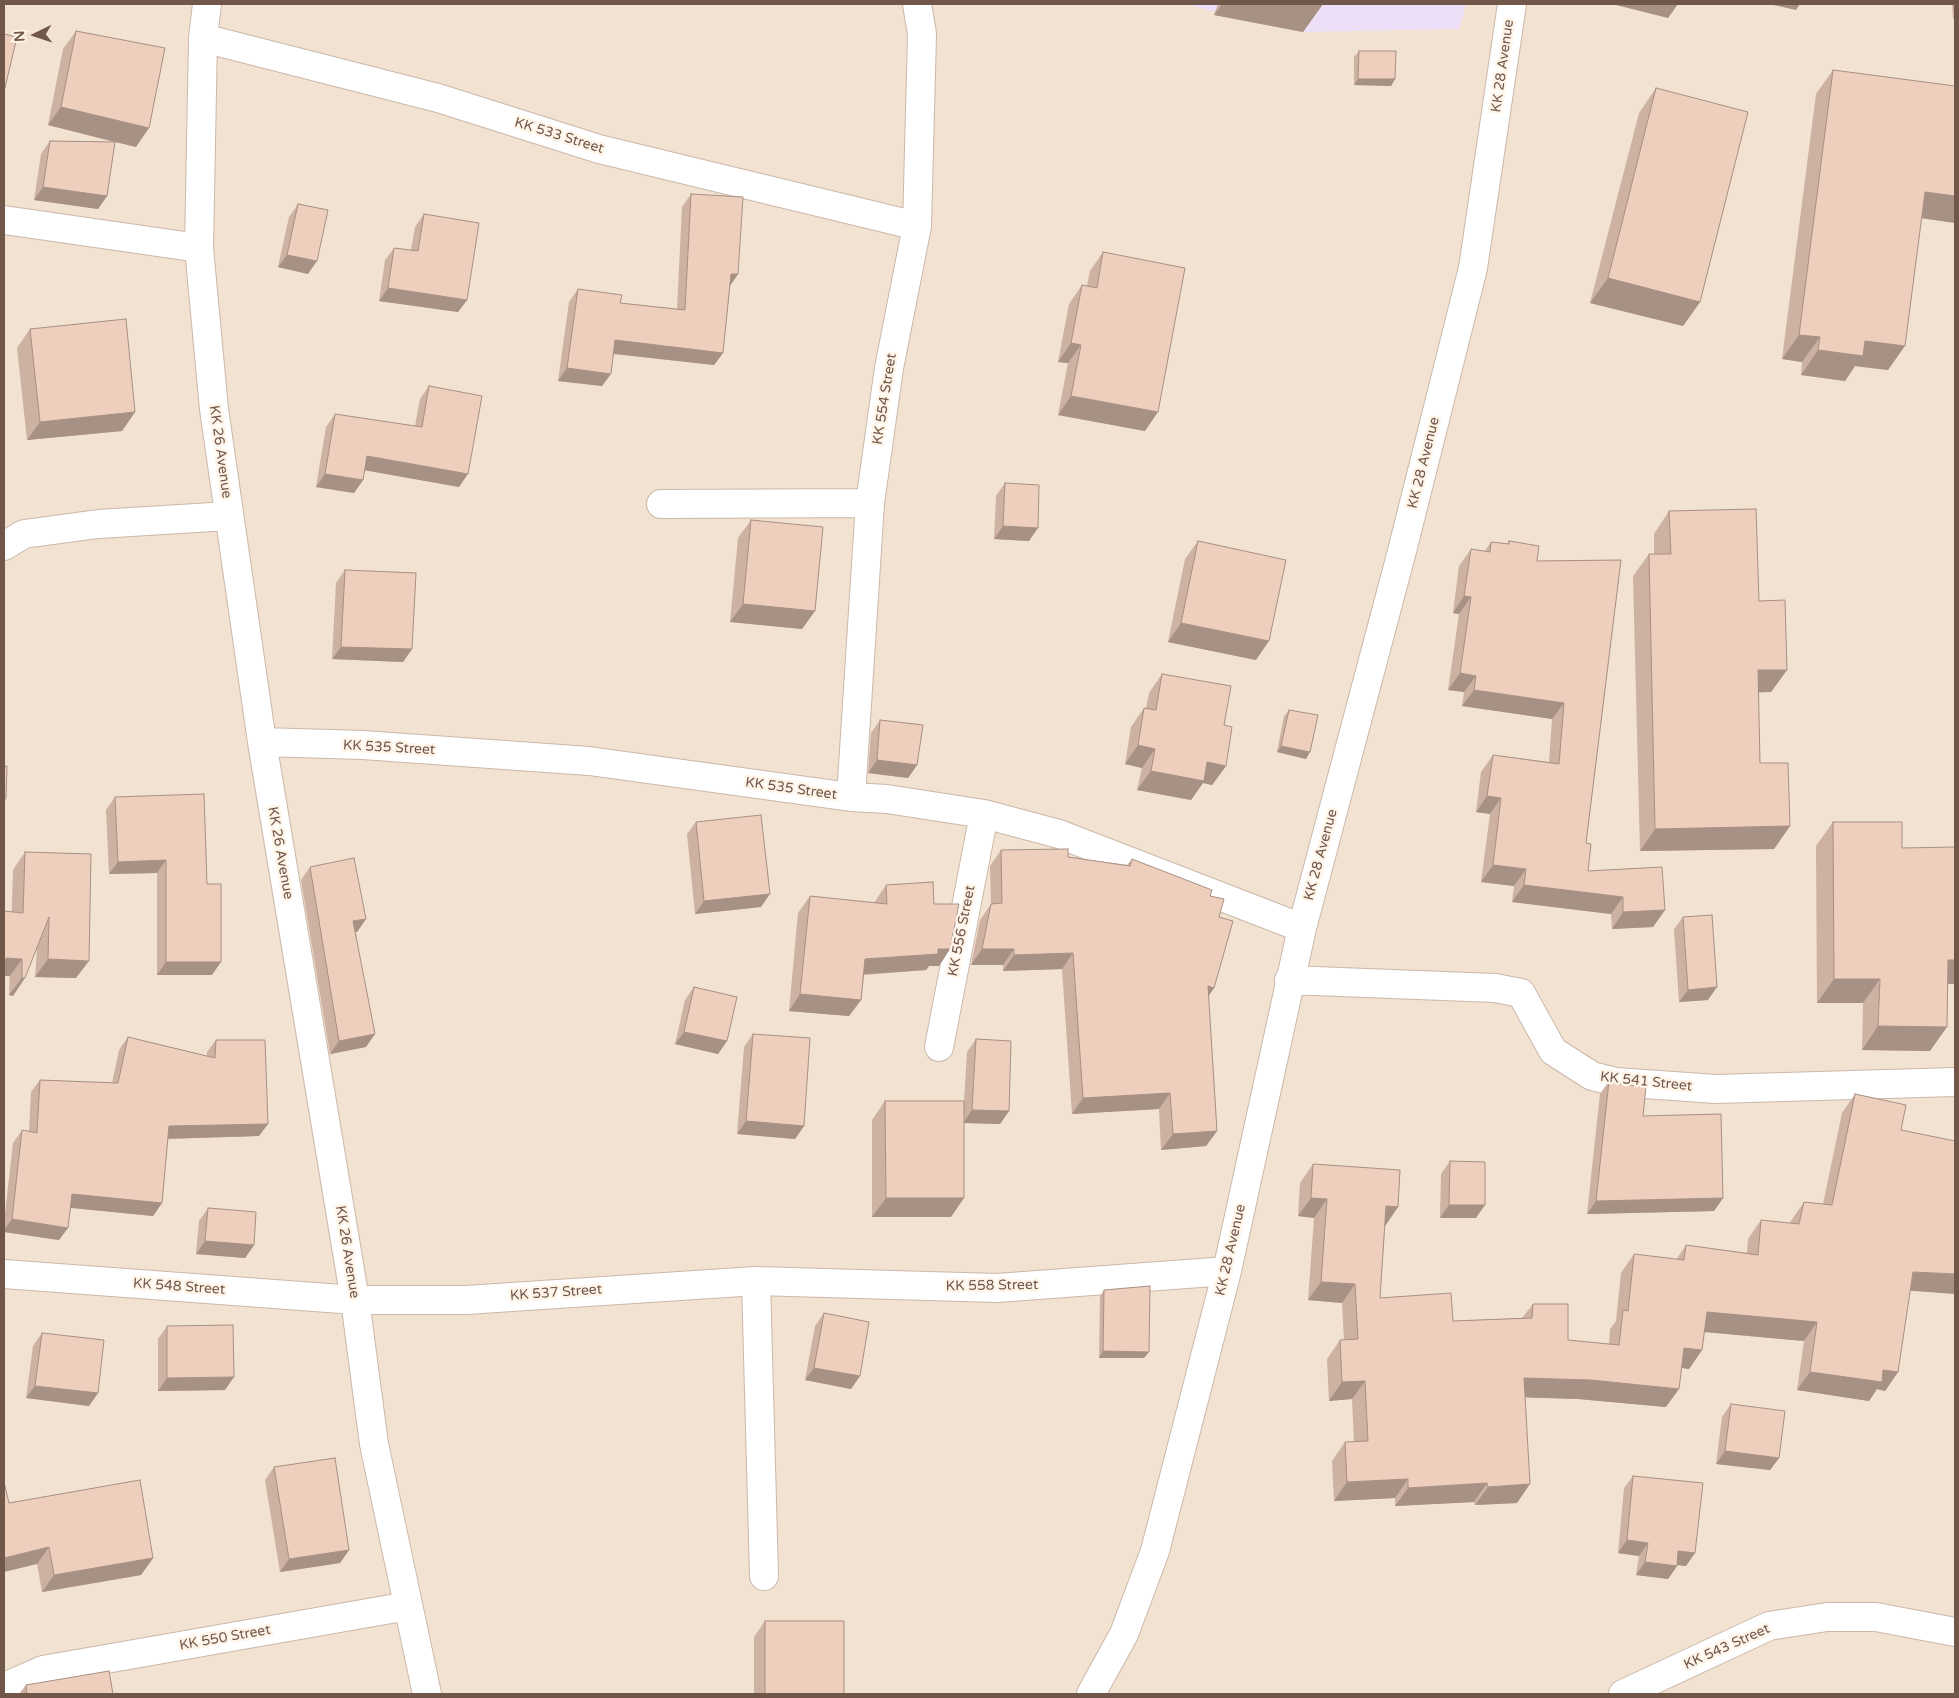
<!DOCTYPE html>
<html>
<head>
<meta charset="utf-8">
<style>
	body { margin:0 }
	#map { position:relative; width:1959px; height:1698px; overflow:hidden; background:#fbf0e2; font-family:"Varela Round",sans-serif }
	canvas { display:block }
	.frame { position:absolute; inset:0; border:5px solid #71574a; pointer-events:none }
	.north { position:absolute; left:10px; top:10px; width:50px; height:50px; -webkit-text-stroke:4px #fef5e8; paint-order:stroke; rotate:266deg; font-size:14px; font-weight:700; line-height:20px; text-align:center; color:#71574a }
	.north::after { content:''; display:block; margin:auto; width:18px; height:22px; background:#71574a; clip-path:polygon(50% 0,100% 100%,50% 72%,0 100%) }
</style>
</head>
<body>
<div id="map">
<canvas width="1959" height="1698"></canvas>
<div class="frame"></div>
<div class="north">N</div>
</div>
<script>
const ctx = document.querySelector('canvas').getContext('2d');
ctx.lineJoin = 'round';
function fill(path, color) { ctx.fillStyle = color; ctx.fill(path, 'evenodd'); }
const toPath = rows => new Path2D(rows.map(r => 'M' + r).join(''));
function strokePath(path, color, width, dash) { ctx.strokeStyle = color; ctx.lineWidth = width; ctx.lineCap = dash ? 'butt' : 'round'; ctx.setLineDash(dash || []); ctx.stroke(path); }
function drawText(font, color, halo, rows, align = 'center') {
  ctx.font = font + ' "Varela Round",sans-serif'; ctx.lineWidth = 5; ctx.setLineDash([]); ctx.textBaseline = 'middle'; ctx.strokeStyle = halo; ctx.fillStyle = color; for (const [text, x, y, turn = 0] of rows) {
    ctx.save(); ctx.translate(x, y); ctx.rotate((+turn || 0) * Math.PI / 180); ctx.textAlign = isNaN(turn) ? turn : align; if (halo) ctx.strokeText(text, 0, 0); ctx.fillText(text, 0, 0); ctx.restore();
  }
}
fill(toPath([
	[4,4,1955,4,1955,1694,4,1694]
]), '#f2e2d1');
fill(toPath([
	[1183,4,1466,4,1460,29,1303,32]
]), '#eddff7');
const minor = toPath([
	[207,4,203,38,199,248,214,409,262,742,355,1300,374,1444,427,1694],
	[203,38,438,98,599,149,917,226],
	[4,220,199,248],
	[661,504,870,503],
	[4,546,24,534,98,524,229,516],
	[262,742,363,745,589,761,851,797,887,799,984,814,1059,834,1302,928],
	[851,797,870,503,889,368,917,226,922,34,917,4],
	[1289,980,1495,988,1521,993,1553,1051,1592,1076,1616,1082,1716,1089,1955,1082],
	[939,1047,984,814],
	[4,1274,355,1300,466,1300,756,1281,997,1288,1227,1271],
	[756,1281,764,1576],
	[4,1687,43,1670,408,1606],
	[1091,1694,1124,1634,1155,1551,1227,1271,1302,928,1402,551,1473,268,1512,4],
	[1623,1694,1769,1626,1827,1617,1876,1617,1955,1632]
]);
strokePath(minor, '#cbb8aa', 30);
strokePath(minor, '#fff', 28);
fill(toPath([
	[1218,4,1323,4,1303,32,1214,15],
	[1952,4,1955,4,1955,19,1953,19],
	[76,31,136,147,115,142,107,196,98,209,34,200,41,154,50,141,114,142,48,125,63,49],
	[1359,51,1395,79,1391,86,1354,85,1354,57],
	[1833,70,1955,223,1921,218,1888,370,1855,366,1845,381,1801,375,1802,362,1782,359,1816,94],
	[1656,88,1700,302,1683,326,1590,303,1639,113],
	[691,194,738,274,730,286,723,353,714,365,614,354,602,386,558,381,569,302,578,289,620,303,677,309,682,207],
	[298,204,308,274,278,267,289,217],
	[424,214,467,300,458,312,379,301,385,260,394,248,411,250,415,227],
	[1103,252,1145,431,1058,415,1068,363,1058,362,1069,304,1082,285,1087,286,1090,271],
	[30,329,135,412,122,431,27,440,17,348],
	[429,386,459,487,364,470,363,480,354,493,316,487,326,427,335,414,415,426,420,399],
	[1005,483,1029,541,994,539,996,496],
	[1669,511,1759,601,1787,670,1771,692,1758,692,1760,763,1790,826,1774,849,1640,851,1633,576,1649,554,1654,554,1654,534],
	[751,520,815,611,802,629,730,622,738,538],
	[1198,541,1256,660,1168,642,1185,559],
	[1509,541,1537,561,1621,560,1586,843,1588,871,1665,910,1653,927,1612,929,1611,914,1512,902,1514,886,1481,882,1490,814,1476,812,1481,772,1493,755,1549,762,1552,719,1462,706,1464,692,1448,690,1459,614,1453,613,1459,566,1471,549,1485,551,1491,542,1507,544],
	[345,570,412,649,403,662,332,659,336,583],
	[1162,674,1224,725,1226,766,1212,785,1203,783,1191,800,1137,790,1142,768,1125,764,1131,727,1144,708,1146,708,1149,693],
	[1289,710,1306,759,1277,752,1284,716],
	[880,720,917,765,908,778,868,773,871,733],
	[115,797,207,884,212,975,157,975,157,873,109,874,106,810],
	[696,822,761,907,695,914,687,834],
	[1833,822,1902,848,1947,984,1930,1051,1862,1050,1863,1003,1817,1003,1816,846],
	[1001,850,1068,857,1127,865,1132,859,1210,896,1219,917,1214,988,1208,996,1217,1131,1206,1146,1161,1150,1159,1109,1072,1114,1062,969,1003,971,1003,965,971,965,980,920,991,904,990,866],
	[25,852,76,978,35,977,37,949,13,996,9,995,13,870],
	[310,867,366,919,357,932,356,932,366,1047,330,1054,301,880],
	[886,885,934,904,950,949,939,966,929,966,926,970,864,975,861,1000,849,1016,789,1011,798,913,810,896,874,903],
	[1683,917,1708,1000,1679,1002,1674,929],
	[694,987,727,1041,718,1054,675,1044,685,1000],
	[753,1034,804,1126,795,1139,737,1134,744,1047],
	[128,1037,207,1056,207,1052,216,1040,259,1136,168,1139,162,1203,153,1216,71,1208,59,1240,4,1232,4,1222,13,1143,22,1130,29,1131,31,1092,40,1080,112,1083,119,1050],
	[976,1039,1009,1111,1000,1124,964,1123,951,1217,872,1217,872,1120,885,1101,964,1101,967,1052],
	[1609,1081,1643,1116,1723,1198,1714,1211,1587,1214,1600,1094],
	[1855,1094,1901,1130,1910,1291,1898,1372,1885,1391,1877,1389,1869,1401,1797,1390,1804,1341,1704,1332,1702,1350,1689,1369,1682,1368,1666,1407,1578,1399,1525,1397,1517,1503,1475,1505,1474,1502,1395,1506,1395,1498,1334,1501,1332,1461,1345,1442,1354,1442,1352,1399,1329,1401,1327,1359,1340,1340,1344,1340,1342,1303,1308,1300,1314,1218,1298,1216,1300,1183,1313,1164,1398,1207,1385,1226,1380,1298,1453,1321,1522,1318,1533,1304,1568,1340,1609,1344,1610,1329,1616,1321,1621,1273,1634,1254,1676,1260,1686,1245,1747,1253,1748,1239,1761,1220,1790,1223,1791,1221,1804,1202,1823,1204,1842,1113],
	[1450,1161,1476,1218,1440,1218,1441,1174],
	[208,1208,254,1245,245,1258,196,1254,199,1221],
	[1104,1290,1144,1358,1099,1358,1100,1296],
	[824,1313,860,1376,851,1389,805,1380,815,1326],
	[167,1326,225,1390,158,1391,158,1339],
	[42,1333,98,1393,89,1406,26,1398,33,1346],
	[1731,1404,1779,1458,1770,1470,1716,1464,1722,1417],
	[274,1467,349,1550,340,1563,280,1572,265,1480],
	[1633,1476,1686,1566,1677,1565,1677,1566,1668,1579,1636,1575,1639,1556,1618,1553,1624,1488],
	[9,1503,153,1558,141,1575,42,1592,37,1564],
	[765,1621,844,1694,754,1694,754,1637],
	[26,1685,113,1694,19,1694]
]), '#cdb1a2');
fill(toPath([
	[1222,4,1323,4,1303,32,1214,15],
	[1612,4,1678,4,1668,18],
	[1769,4,1800,4,1796,10],
	[1358,79,1395,79,1391,86,1354,85],
	[61,107,149,128,136,147,48,125],
	[43,187,107,196,98,209,34,200],
	[1925,192,1955,196,1955,223,1907,216],
	[287,255,317,261,308,274,278,267],
	[731,274,738,274,729,287],
	[1608,278,1700,302,1683,326,1590,303],
	[388,288,467,300,458,312,379,301],
	[1799,335,1820,337,1802,362,1782,359],
	[615,340,723,353,714,365,606,353],
	[1865,341,1905,346,1888,370,1855,366,1845,381,1801,375,1818,350],
	[1071,343,1081,345,1068,363,1058,362],
	[567,368,611,374,602,386,558,381],
	[1071,396,1158,412,1145,431,1058,415],
	[135,412,122,431,27,440,40,422],
	[367,456,468,474,459,487,358,469],
	[325,474,363,480,354,493,316,487],
	[1003,526,1038,528,1029,541,994,539],
	[1464,596,1471,597,1459,614,1453,613],
	[743,604,815,611,802,629,730,622],
	[1181,623,1269,641,1256,660,1168,642],
	[341,647,412,649,403,662,332,659],
	[1758,670,1787,670,1771,692,1742,693],
	[1460,673,1476,676,1464,692,1448,690],
	[1474,690,1564,703,1552,719,1462,706],
	[1138,745,1155,749,1142,768,1125,764],
	[1281,746,1310,752,1306,759,1277,752],
	[877,760,917,765,908,778,868,773],
	[1207,762,1226,766,1212,785,1203,783,1191,800,1137,790,1151,771],
	[1487,796,1501,798,1490,814,1476,812],
	[1790,826,1774,849,1640,851,1655,829],
	[166,860,157,873,109,874,118,862],
	[1493,865,1526,869,1514,886,1481,882],
	[1524,885,1623,897,1611,914,1512,902],
	[770,894,761,907,695,914,704,901],
	[1665,910,1653,927,1612,929,1623,912],
	[366,919,357,932,344,933,353,921],
	[938,949,950,949,939,966,929,966,926,970,853,975,865,959],
	[982,949,1014,949,1003,965,971,965],
	[1073,953,1062,969,1003,971,1014,955],
	[6,958,22,959,10,976,4,976,4,960],
	[48,959,89,961,76,978,35,977],
	[1948,960,1955,960,1955,984,1931,984],
	[166,962,221,962,212,975,157,975],
	[22,978,25,978,13,996,9,995],
	[1834,979,1880,979,1863,1003,1817,1003],
	[1208,986,1214,988,1203,1004],
	[1717,987,1708,1000,1679,1002,1688,990],
	[800,994,861,1000,849,1016,789,1011],
	[1878,1026,1947,1027,1930,1051,1862,1050],
	[684,1032,727,1041,718,1054,675,1044],
	[375,1034,366,1047,330,1054,339,1041],
	[1170,1093,1159,1109,1072,1114,1083,1098],
	[972,1110,1009,1111,1000,1124,963,1123],
	[746,1121,804,1126,795,1139,737,1134],
	[268,1124,259,1136,160,1139,169,1126],
	[1217,1131,1206,1146,1161,1150,1173,1134],
	[72,1194,162,1203,153,1216,63,1207],
	[886,1198,964,1198,951,1217,872,1217],
	[1311,1198,1327,1199,1314,1218,1298,1216],
	[1723,1198,1714,1211,1587,1214,1596,1201],
	[1449,1205,1485,1205,1476,1218,1440,1218],
	[1386,1206,1398,1207,1385,1226,1373,1225],
	[12,1219,68,1228,59,1240,4,1232,4,1230],
	[205,1241,254,1245,245,1258,196,1254],
	[1913,1272,1955,1274,1955,1294,1900,1290],
	[1321,1282,1355,1284,1342,1303,1308,1300],
	[1707,1312,1817,1322,1804,1341,1694,1331],
	[1684,1348,1702,1350,1689,1369,1671,1366],
	[1103,1351,1149,1352,1144,1358,1099,1358],
	[814,1368,860,1376,851,1389,805,1380],
	[1883,1370,1898,1372,1885,1391,1877,1389,1869,1401,1797,1390,1810,1372],
	[234,1377,225,1390,158,1391,167,1378],
	[1524,1378,1591,1380,1679,1389,1666,1407,1578,1399,1511,1397],
	[1365,1381,1352,1399,1329,1401,1342,1382],
	[35,1386,98,1393,89,1406,26,1398],
	[1725,1451,1779,1458,1770,1470,1716,1464],
	[1408,1479,1395,1498,1334,1501,1347,1482],
	[1487,1483,1474,1502,1395,1506,1408,1488],
	[1530,1484,1517,1503,1475,1505,1488,1487],
	[1627,1540,1648,1543,1639,1556,1618,1553],
	[49,1547,37,1564,4,1572,4,1558],
	[349,1550,340,1563,280,1572,289,1559],
	[1678,1551,1695,1553,1686,1566,1669,1564],
	[153,1558,141,1575,42,1592,54,1575],
	[1645,1562,1677,1566,1668,1579,1636,1575]
]), '#a79084');
const building = toPath([
	[76,31,165,48,149,128,61,107,76,31],
	[4,34,17,37,4,92,4,34],
	[1359,51,1396,51,1395,79,1358,79,1359,51],
	[1833,70,1955,86,1955,196,1925,192,1905,346,1865,341,1863,356,1818,350,1820,337,1799,335,1833,70],
	[1656,88,1748,112,1700,302,1608,278,1656,88],
	[50,141,115,142,107,196,43,187,50,141],
	[691,194,743,197,738,274,731,274,723,353,615,340,611,374,567,368,578,289,622,295,620,303,685,310,691,194],
	[298,204,328,210,317,261,287,255,298,204],
	[424,214,479,223,467,300,388,288,394,248,418,251,424,214],
	[1103,252,1185,268,1158,412,1071,396,1081,345,1071,343,1082,285,1097,288,1103,252],
	[126,319,135,412,40,422,30,329,126,319],
	[429,386,482,396,468,474,367,456,363,480,325,474,335,414,422,427,429,386],
	[1005,483,1039,485,1038,528,1003,526,1005,483],
	[1756,509,1759,601,1785,600,1787,670,1758,670,1760,763,1788,763,1790,826,1655,829,1649,554,1671,554,1669,511,1756,509],
	[751,520,823,527,815,611,743,604,751,520],
	[1198,541,1286,560,1269,641,1181,623,1198,541],
	[1509,541,1539,546,1537,561,1621,560,1586,843,1591,844,1588,871,1662,867,1665,910,1623,912,1623,897,1524,885,1526,869,1493,865,1501,798,1487,796,1493,755,1559,764,1564,703,1474,690,1476,676,1460,673,1471,597,1464,596,1471,549,1490,552,1491,542,1509,544,1509,541],
	[345,570,416,573,412,649,341,647,345,570],
	[1162,674,1231,686,1224,725,1232,727,1226,766,1207,762,1204,781,1151,771,1155,749,1138,745,1144,708,1156,710,1162,674],
	[1289,710,1318,715,1310,752,1281,746,1289,710],
	[880,720,923,725,917,765,877,760,880,720],
	[4,766,7,766,6,798,4,801,4,766],
	[204,794,207,884,221,884,221,962,166,962,166,860,118,862,115,797,204,794],
	[761,815,770,894,704,901,696,822,761,815],
	[1833,822,1902,822,1902,848,1955,847,1955,960,1948,960,1947,1027,1878,1026,1880,979,1834,979,1833,822],
	[1068,849,1068,857,1130,866,1132,859,1212,890,1210,896,1224,899,1219,917,1233,921,1214,988,1208,986,1217,1131,1173,1134,1170,1093,1083,1098,1073,953,1014,955,1014,949,982,949,991,904,1002,903,1001,850,1068,849],
	[25,852,91,854,89,961,48,959,49,917,25,978,22,978,22,959,6,958,6,960,4,960,4,911,23,913,25,852],
	[354,858,366,919,353,921,375,1034,339,1041,310,867,354,858],
	[933,882,934,904,959,904,950,949,938,949,938,954,865,959,861,1000,800,994,810,896,887,904,886,885,933,882],
	[1712,915,1717,987,1688,990,1683,917,1712,915],
	[694,987,737,997,727,1041,684,1032,694,987],
	[753,1034,810,1038,804,1126,746,1121,753,1034],
	[128,1037,215,1058,216,1040,265,1040,268,1124,169,1126,162,1203,72,1194,68,1228,12,1219,22,1130,37,1133,40,1080,118,1083,128,1037],
	[976,1039,1011,1041,1009,1111,972,1110,976,1039],
	[1609,1081,1624,1085,1646,1086,1643,1116,1721,1114,1723,1198,1596,1201,1609,1081],
	[1855,1094,1906,1105,1901,1130,1955,1141,1955,1274,1913,1272,1898,1372,1883,1370,1882,1382,1810,1372,1817,1322,1707,1312,1702,1350,1684,1348,1679,1389,1591,1380,1524,1378,1530,1484,1488,1487,1487,1483,1408,1488,1408,1479,1347,1482,1345,1442,1368,1441,1365,1381,1342,1382,1340,1340,1358,1339,1355,1284,1321,1282,1327,1199,1311,1198,1313,1164,1400,1170,1398,1207,1386,1206,1380,1298,1451,1293,1453,1321,1532,1318,1533,1304,1568,1304,1568,1340,1619,1345,1623,1310,1628,1311,1634,1254,1684,1260,1686,1245,1758,1255,1761,1220,1799,1224,1804,1202,1832,1205,1855,1094],
	[885,1101,964,1101,964,1198,886,1198,885,1101],
	[1450,1161,1485,1162,1485,1205,1449,1205,1450,1161],
	[208,1208,256,1212,254,1245,205,1241,208,1208],
	[1150,1286,1149,1352,1103,1351,1104,1290,1150,1286],
	[824,1313,869,1322,860,1376,814,1368,824,1313],
	[233,1325,234,1377,167,1378,167,1326,233,1325],
	[42,1333,104,1340,98,1393,35,1386,42,1333],
	[1731,1404,1785,1411,1779,1458,1725,1451,1731,1404],
	[335,1458,349,1550,289,1559,274,1467,335,1458],
	[1633,1476,1703,1483,1695,1553,1678,1551,1677,1566,1645,1562,1648,1543,1627,1540,1633,1476],
	[140,1480,153,1558,54,1575,49,1547,4,1558,4,1482,9,1503,140,1480],
	[765,1621,844,1621,844,1694,765,1694,765,1621],
	[109,1671,113,1694,27,1694,26,1685,109,1671]
]);
fill(building, '#eecebc');
strokePath(building, '#a79084', 1);
drawText('14px', '#71574a', '#fef5e8', [
	["KK 28 Avenue",1503,66,-82],
	["KK 533 Street",559,136,17],
	["KK 554 Street",885,399,-81],
	["KK 26 Avenue",220,452,82],
	["KK 28 Avenue",1424,463,-76],
	["KK 535 Street",389,748,3],
	["KK 535 Street",791,789,8],
	["KK 26 Avenue",280,853,80],
	["KK 28 Avenue",1321,855,-75],
	["KK 556 Street",962,931,-79],
	["KK 541 Street",1646,1082,6],
	["KK 28 Avenue",1231,1250,-77],
	["KK 26 Avenue",347,1252,81],
	["KK 558 Street",992,1286,-1],
	["KK 548 Street",179,1287,4],
	["KK 537 Street",556,1293,-4],
	["KK 550 Street",225,1638,-10],
	["KK 543 Street",1727,1647,-24]
]);
</script>
</body>
</html>
